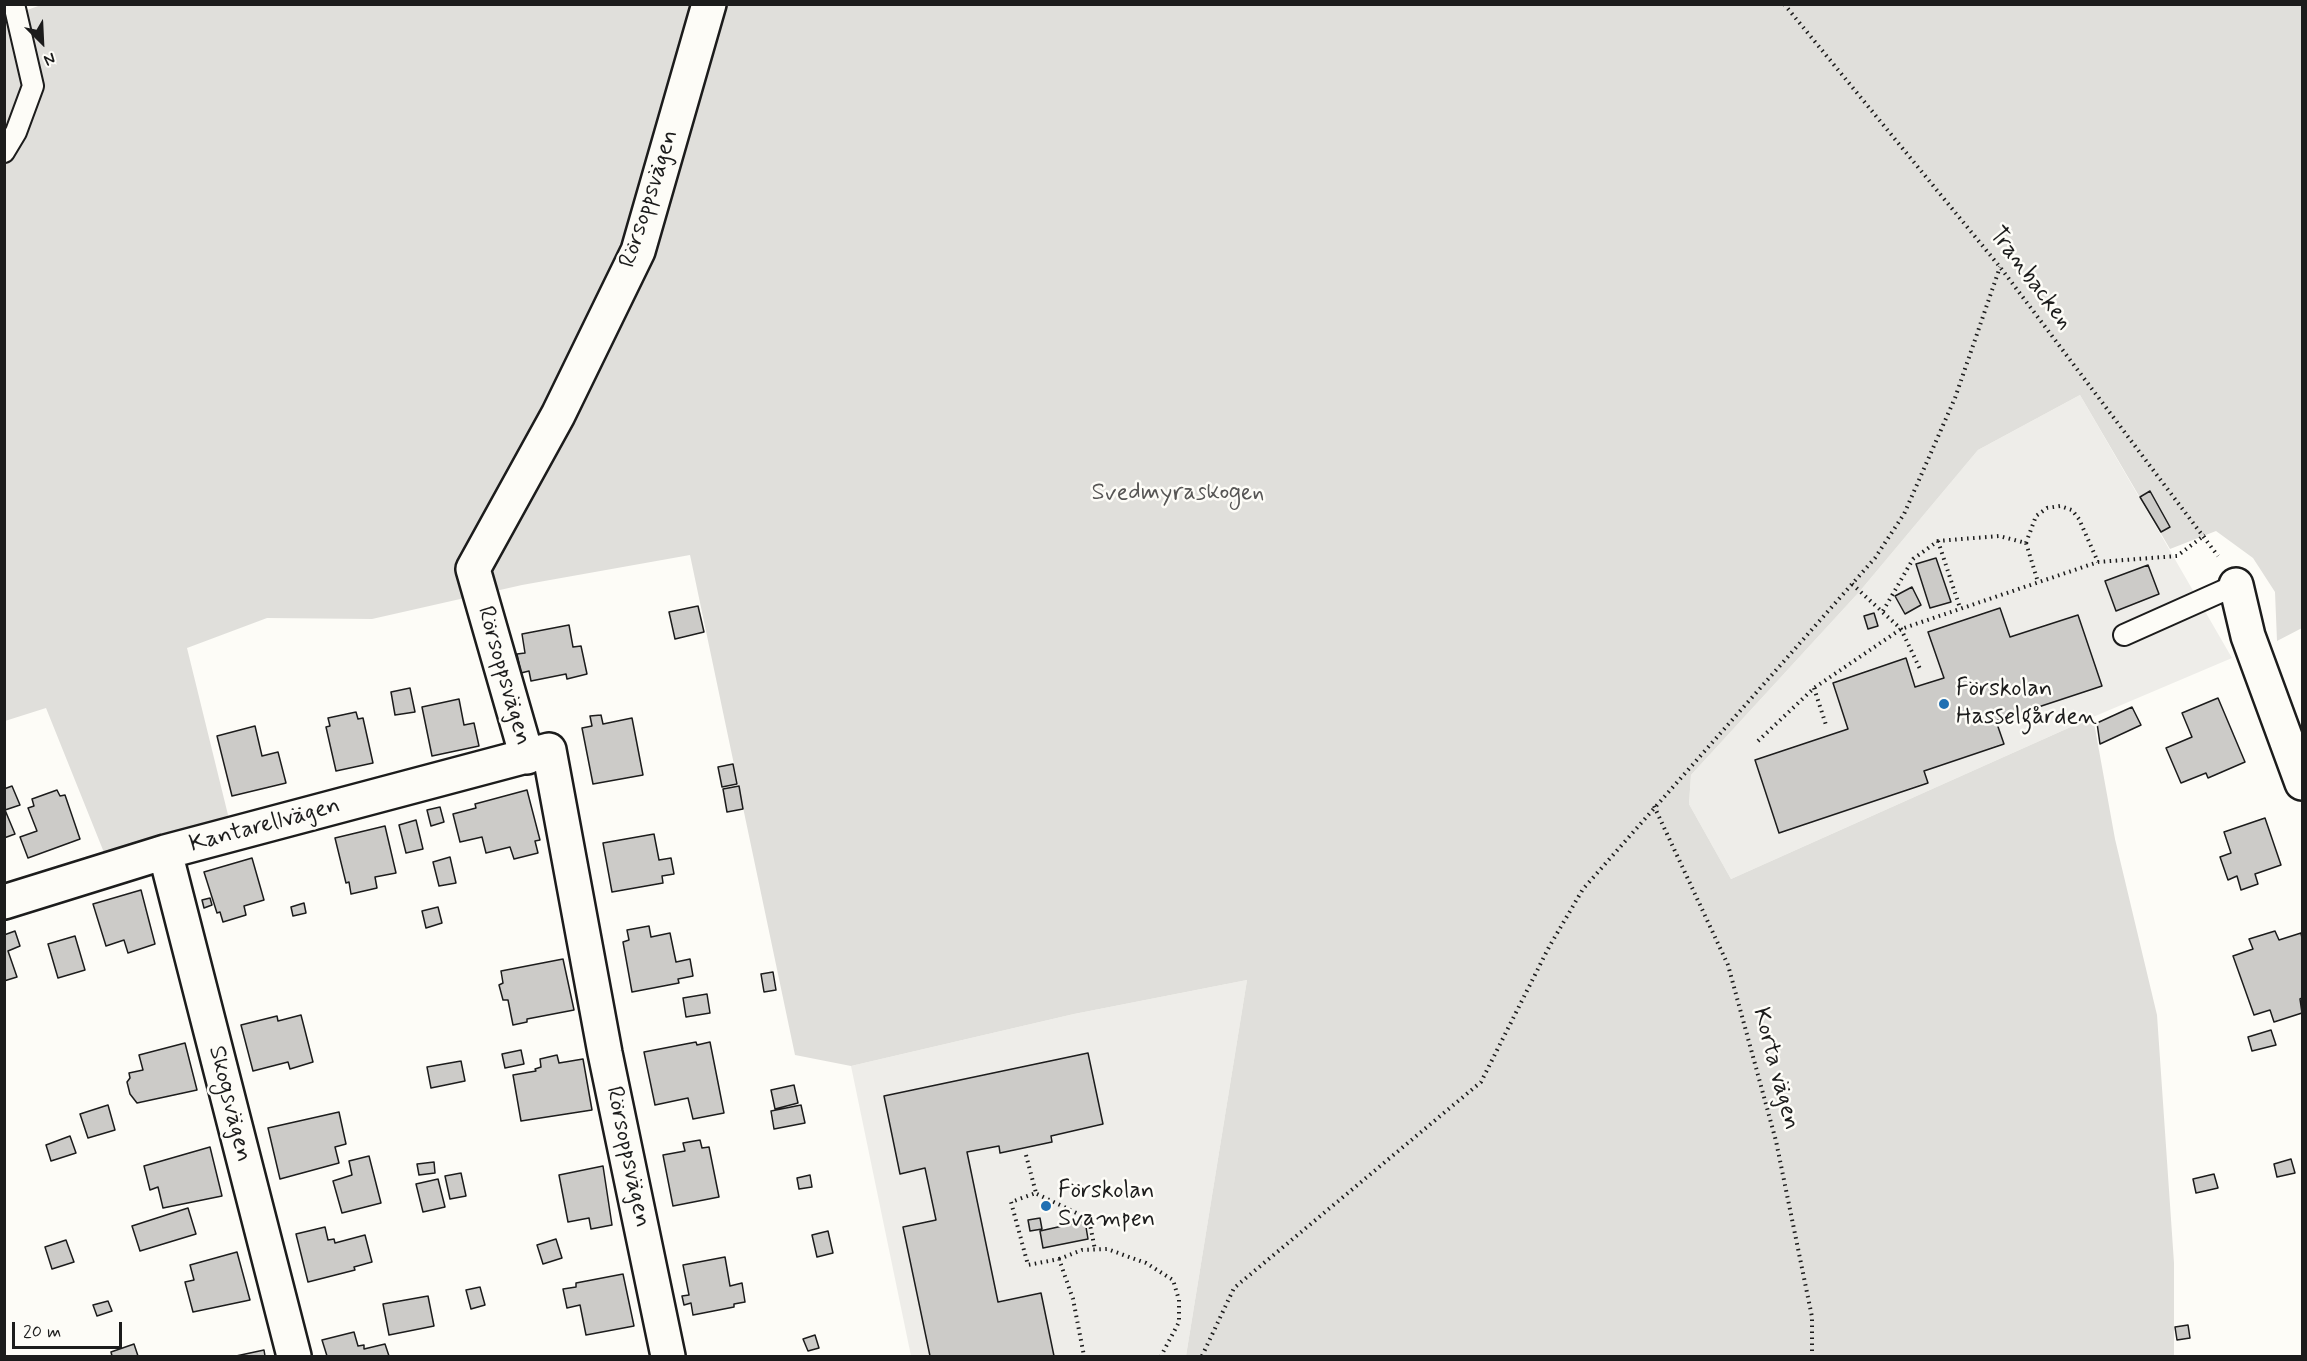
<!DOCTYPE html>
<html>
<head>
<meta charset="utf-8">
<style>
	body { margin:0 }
	#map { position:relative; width:2307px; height:1361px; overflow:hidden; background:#fdfcf7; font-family:Mynerve,sans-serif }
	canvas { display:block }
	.frame { position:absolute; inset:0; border:6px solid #1c1c1c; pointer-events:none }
	.north { position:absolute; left:12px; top:12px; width:60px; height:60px; -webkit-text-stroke:4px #fdfcf7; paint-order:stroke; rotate:156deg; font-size:16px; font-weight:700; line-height:24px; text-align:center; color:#1c1c1c }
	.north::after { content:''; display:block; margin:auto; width:21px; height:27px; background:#1c1c1c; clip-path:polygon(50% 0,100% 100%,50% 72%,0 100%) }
	.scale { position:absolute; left:12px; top:1322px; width:110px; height:27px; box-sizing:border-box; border:3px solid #1c1c1c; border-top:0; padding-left:8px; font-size:18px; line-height:21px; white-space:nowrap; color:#1c1c1c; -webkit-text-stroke:4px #fdfcf7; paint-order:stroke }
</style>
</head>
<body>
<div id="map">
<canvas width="2307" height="1361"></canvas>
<div class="frame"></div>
<div class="north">N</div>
<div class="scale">20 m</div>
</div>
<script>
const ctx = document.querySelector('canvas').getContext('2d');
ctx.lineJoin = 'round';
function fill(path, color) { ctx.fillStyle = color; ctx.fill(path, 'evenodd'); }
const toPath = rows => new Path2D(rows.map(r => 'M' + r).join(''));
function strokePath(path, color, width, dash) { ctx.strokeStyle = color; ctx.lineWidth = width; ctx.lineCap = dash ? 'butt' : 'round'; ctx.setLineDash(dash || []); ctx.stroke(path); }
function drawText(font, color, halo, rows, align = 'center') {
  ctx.font = font + ' Mynerve,sans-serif'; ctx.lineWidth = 5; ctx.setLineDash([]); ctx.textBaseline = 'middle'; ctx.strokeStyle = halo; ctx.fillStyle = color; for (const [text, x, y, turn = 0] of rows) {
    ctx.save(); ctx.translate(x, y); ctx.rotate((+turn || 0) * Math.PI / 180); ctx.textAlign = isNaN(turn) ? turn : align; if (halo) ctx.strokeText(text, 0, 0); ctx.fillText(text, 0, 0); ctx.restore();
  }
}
fill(toPath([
	[2080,395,2232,658,2093,717,1731,879,1689,804,1691,775,1860,591,1978,450],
	[1247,980,1186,1356,911,1356,851,1066,1074,1014]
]), '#eeede9');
fill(toPath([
	[41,5,2302,5,2302,628,2277,641,2275,592,2253,558,2216,531,2170,549,2080,395,1978,450,1860,591,1691,775,1689,804,1731,879,2093,717,2115,839,2157,1015,2174,1263,2174,1356,1186,1356,1247,980,1074,1014,851,1066,795,1055,690,555,522,585,372,619,267,618,187,648,229,819,105,855,46,708,5,721,5,18]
]), '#e0dfdb');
const building = toPath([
	[2150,491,2170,527,2161,532,2140,497,2150,491],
	[1936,558,1951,602,1930,608,1916,564,1936,558],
	[2148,565,2159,594,2116,611,2105,581,2148,565],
	[1912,587,1921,605,1905,614,1895,596,1912,587],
	[698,606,704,632,675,639,669,612,698,606],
	[2000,608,2010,637,2078,615,2102,686,1996,721,2004,744,1924,771,1928,783,1779,833,1755,760,1848,729,1833,683,1906,658,1915,687,1944,678,1928,632,2000,608],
	[1874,613,1878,626,1868,629,1864,616,1874,613],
	[569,625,573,647,581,646,587,674,567,679,566,674,531,681,529,671,521,673,517,654,525,653,522,634,569,625],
	[410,688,415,712,395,715,391,692,410,688],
	[2218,698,2245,762,2208,778,2206,773,2181,783,2166,748,2192,737,2182,713,2218,698],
	[459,699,464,725,474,723,479,746,432,756,422,707,459,699],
	[2132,707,2141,725,2100,744,2097,723,2132,707],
	[356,712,358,719,363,718,373,763,336,771,326,727,330,726,328,718,356,712],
	[601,715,603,724,632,718,643,775,593,784,582,728,592,726,590,716,601,715],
	[255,726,262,756,278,752,286,783,232,796,217,736,255,726],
	[733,764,737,784,722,787,718,767,733,764],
	[12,786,20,805,5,810,15,834,4,838,4,789,12,786],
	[739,786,743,809,727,812,723,789,739,786],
	[57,790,60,796,65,795,80,839,28,858,20,837,37,831,28,808,34,806,32,799,57,790],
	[527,790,540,840,535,841,538,853,514,859,510,847,486,853,482,837,460,842,453,814,476,808,475,804,527,790],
	[440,807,444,822,431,826,427,810,440,807],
	[2265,818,2281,865,2255,874,2258,884,2241,890,2237,876,2228,880,2220,857,2231,853,2224,832,2265,818],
	[416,820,423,849,406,853,399,825,416,820],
	[385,826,396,873,375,877,377,888,351,894,349,882,346,883,335,838,385,826],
	[654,834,659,860,671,858,674,874,662,876,663,883,612,892,603,843,654,834],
	[450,857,456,883,439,886,433,862,450,857],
	[252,858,264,900,244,906,246,915,223,922,220,912,217,913,204,872,252,858],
	[141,890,155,944,128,953,124,940,106,946,93,904,141,890],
	[210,898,212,905,204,908,202,900,210,898],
	[304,903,306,913,293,916,291,907,304,903],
	[438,907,442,923,426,928,422,911,438,907],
	[649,926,651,937,670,933,676,962,690,959,693,976,678,979,679,983,632,992,623,942,629,940,627,930,649,926],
	[15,931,20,946,8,951,17,977,4,981,4,935,15,931],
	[2275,931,2279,940,2301,933,2302,938,2302,998,2300,999,2302,1013,2274,1022,2270,1010,2254,1015,2233,956,2253,949,2249,939,2275,931],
	[75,936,85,970,58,978,48,944,75,936],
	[563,959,574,1010,527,1019,527,1022,513,1025,508,1000,503,1000,499,985,503,983,501,971,563,959],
	[773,972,776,990,764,992,761,974,773,972],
	[707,994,710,1013,686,1017,683,998,707,994],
	[301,1015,313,1062,290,1069,288,1062,253,1071,241,1025,277,1016,278,1021,301,1015],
	[2271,1030,2276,1045,2252,1051,2248,1037,2271,1030],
	[696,1042,697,1045,710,1042,724,1113,693,1119,688,1098,655,1105,644,1052,696,1042],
	[185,1043,197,1090,137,1103,130,1094,127,1082,130,1078,129,1073,143,1070,139,1055,185,1043],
	[521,1050,524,1064,505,1068,502,1054,521,1050],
	[1088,1053,1103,1124,1051,1136,1052,1142,1000,1153,999,1146,967,1152,998,1302,1041,1293,1054,1356,930,1356,903,1227,936,1220,925,1168,900,1174,884,1096,1088,1053],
	[557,1055,559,1063,583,1059,592,1110,521,1121,513,1075,536,1071,535,1069,541,1067,540,1059,557,1055],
	[461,1061,465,1081,431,1088,427,1067,461,1061],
	[794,1085,798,1103,775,1109,771,1090,794,1085],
	[108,1105,115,1130,88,1138,80,1114,108,1105],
	[801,1105,805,1123,774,1129,771,1111,801,1105],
	[339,1112,346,1144,335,1147,339,1163,280,1179,268,1128,339,1112],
	[70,1136,76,1153,51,1161,46,1145,70,1136],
	[700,1140,702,1148,709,1147,719,1197,673,1206,663,1155,685,1151,683,1143,700,1140],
	[210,1147,222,1196,163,1208,158,1187,150,1190,144,1166,210,1147],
	[369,1156,381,1203,342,1213,333,1181,352,1175,349,1161,369,1156],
	[2291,1159,2295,1173,2277,1177,2274,1164,2291,1159],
	[434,1162,435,1173,419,1175,417,1164,434,1162],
	[603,1166,612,1225,591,1229,589,1218,568,1222,559,1175,603,1166],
	[461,1173,466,1196,450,1199,445,1176,461,1173],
	[2214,1174,2218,1188,2196,1193,2193,1179,2214,1174],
	[810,1175,812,1187,799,1189,797,1178,810,1175],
	[438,1179,445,1207,423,1212,416,1184,438,1179],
	[188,1208,196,1234,140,1251,132,1226,188,1208],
	[1040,1218,1042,1229,1030,1231,1028,1220,1040,1218],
	[1085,1221,1088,1239,1043,1248,1040,1231,1085,1221],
	[325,1227,328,1240,334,1239,335,1243,365,1235,372,1262,354,1267,355,1270,308,1282,296,1234,325,1227],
	[828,1231,833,1253,817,1257,812,1235,828,1231],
	[556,1239,562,1258,543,1264,537,1245,556,1239],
	[66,1240,74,1262,52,1269,45,1247,66,1240],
	[237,1252,250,1300,193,1312,185,1282,194,1280,190,1265,237,1252],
	[725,1257,730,1286,742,1283,745,1302,734,1304,734,1307,693,1315,691,1303,684,1305,682,1296,689,1295,683,1265,725,1257],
	[623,1274,634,1326,586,1335,580,1305,567,1308,563,1289,576,1287,576,1283,623,1274],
	[480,1287,485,1305,471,1309,466,1290,480,1287],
	[428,1296,434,1326,389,1335,383,1304,428,1296],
	[108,1301,112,1311,97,1316,93,1305,108,1301],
	[2188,1325,2190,1338,2177,1340,2175,1327,2188,1325],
	[354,1332,358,1346,364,1345,364,1349,385,1344,389,1356,327,1356,322,1340,354,1332],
	[815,1335,819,1348,808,1351,803,1339,815,1335],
	[134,1344,138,1356,112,1356,111,1352,134,1344],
	[264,1350,265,1356,236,1356,264,1350]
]);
fill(building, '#cccbc8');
strokePath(building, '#1c1c1c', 1.5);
const service = toPath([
	[4,152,16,132,33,86,14,4],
	[2124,635,2236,585]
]);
const minor = toPath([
	[2236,585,2248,636,2302,783],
	[527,757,473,569,558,415,638,251,709,4],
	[165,852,294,1356],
	[4,902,165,852,549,750,605,1053,668,1356]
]);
strokePath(service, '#1c1c1c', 24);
strokePath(minor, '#1c1c1c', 38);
strokePath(toPath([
	[1784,4,2000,267,2218,556],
	[1938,541,1960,608],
	[2026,543,2036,516,2047,508,2060,506,2072,510,2079,519,2098,562],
	[1852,584,1901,629,1921,671],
	[1883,611,1913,559,1938,541,1999,536,2026,543,2038,582],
	[1814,688,1826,725],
	[1758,741,1814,688,1901,629,2098,562,2177,556,2205,535],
	[1654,806,1728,965,1776,1141,1812,1317,1812,1356],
	[1026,1155,1036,1193,1011,1202,1028,1265,1059,1259,1073,1299,1084,1356],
	[1037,1194,1089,1219,1095,1250],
	[1059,1259,1082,1250,1107,1249,1146,1263,1173,1280,1179,1300,1179,1322,1161,1356],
	[1202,1356,1234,1288,1481,1082,1549,947,1583,889,1875,558,1904,514,1955,398,2000,267]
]), '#1c1c1c', 4, [1.5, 4.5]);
strokePath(service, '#fdfcf7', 20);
strokePath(minor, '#fdfcf7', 33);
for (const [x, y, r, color] of [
	[1944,704,6,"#1f6fb2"],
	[1046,1206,6,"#1f6fb2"]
]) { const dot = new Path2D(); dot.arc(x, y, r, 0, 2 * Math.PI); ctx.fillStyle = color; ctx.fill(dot); strokePath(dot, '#fdfcf7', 2); }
drawText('24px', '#1c1c1c', '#fdfcf7', [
	["Rörsoppsvägen",650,199,-72],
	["Tranbacken",2030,279,53],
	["Rörsoppsvägen",503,676,74],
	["Kantarellvägen",265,826,-15],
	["Korta vägen",1775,1069,75],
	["Skogsvägen",229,1104,76],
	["Rörsoppsvägen",627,1157,78]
]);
drawText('24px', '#575655', '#fdfcf7', [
	["Svedmyraskogen",1178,494]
]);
drawText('24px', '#1c1c1c', '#fdfcf7', [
	["Förskolan",1956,690],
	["Hasselgården",1956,718],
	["Förskolan",1058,1192],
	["Svampen",1058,1220]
], 'left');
</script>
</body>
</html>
